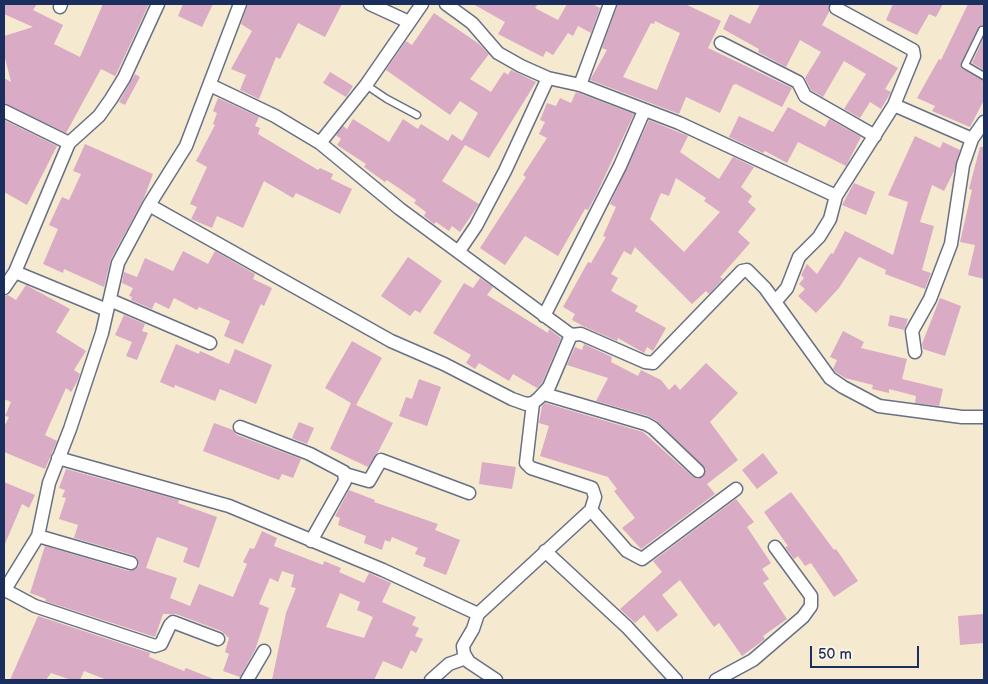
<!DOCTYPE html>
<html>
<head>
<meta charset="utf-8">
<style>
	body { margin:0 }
	#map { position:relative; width:988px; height:684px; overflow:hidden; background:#f5e9d0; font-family:"Balsamiq Sans",sans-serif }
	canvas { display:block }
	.frame { position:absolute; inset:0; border:5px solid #1b2f5e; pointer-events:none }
	.scale { position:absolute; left:810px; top:646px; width:109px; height:22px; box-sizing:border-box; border:2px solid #1b2f5e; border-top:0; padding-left:6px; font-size:15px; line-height:18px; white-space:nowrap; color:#1b2f5e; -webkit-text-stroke:4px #fcf5e5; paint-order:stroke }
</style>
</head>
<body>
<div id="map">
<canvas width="988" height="684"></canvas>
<div class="frame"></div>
<div class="scale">50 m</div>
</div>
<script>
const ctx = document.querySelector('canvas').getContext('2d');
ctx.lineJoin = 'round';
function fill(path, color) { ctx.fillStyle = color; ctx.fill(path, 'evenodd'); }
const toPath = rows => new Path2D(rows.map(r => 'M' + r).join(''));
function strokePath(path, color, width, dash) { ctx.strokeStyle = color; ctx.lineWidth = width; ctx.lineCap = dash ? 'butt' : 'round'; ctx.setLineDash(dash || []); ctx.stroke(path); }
fill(toPath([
	[4,4,37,4,33,10,63,25,54,44,80,57,103,4,149,4,114,79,115,76,101,69,66,133,4,103,4,78,11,82,4,54,4,36,33,27,4,14],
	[183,4,213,4,202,27,178,16],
	[248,4,342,4,325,37,298,23,280,59,276,57,259,99,240,90,246,75,231,69,252,31,241,24],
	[473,4,538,4,535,8,558,20,567,4,592,4,600,8,591,33,578,26,573,36,568,33,553,55,546,51,543,57,498,34,505,22],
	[618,4,685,4,721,21,708,48,792,88,782,107,736,84,733,85,720,113,686,97,679,114,590,80,607,50,602,48],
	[655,21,680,33,657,90,623,77,651,23,654,24],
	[760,4,829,4,829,12,822,25,898,68,885,89,891,92,881,109,870,102,860,118,844,109,866,74,844,61,823,97,811,90,805,78,821,52,800,40,786,67,758,52,759,49,723,29,730,14,750,24],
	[893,4,943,4,936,17,929,14,917,35,886,20],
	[968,4,984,4,984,26,978,28,960,65,962,69,984,81,984,100,970,127,932,111,935,106,917,98,939,59,941,60],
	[434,13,479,44,489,54,470,79,491,92,504,72,508,75,511,70,536,82,489,158,465,145,442,181,479,204,460,232,452,226,449,231,436,222,434,224,424,216,426,212,414,203,416,200,387,180,385,182,364,167,366,164,337,145,341,139,336,135,343,126,347,129,353,119,389,142,403,119,418,129,421,124,448,141,452,134,462,141,478,113,460,101,450,115,386,70,406,41,412,45],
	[984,37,984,70,972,63],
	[330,72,353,86,346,97,323,83],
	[135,74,140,77,125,105,119,102],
	[576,92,634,114,595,197,588,210,585,209,558,256,525,236,505,265,480,248,526,177,523,175,547,138,539,134,545,122,540,120,547,103,556,106,560,98,571,103],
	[218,98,259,117,255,126,260,128,258,134,318,170,320,168,333,174,331,179,352,189,340,214,296,193,293,198,264,181,243,228,217,216,212,228,191,219,197,207,190,204,207,167,196,161,215,125,213,124,217,113,213,111],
	[788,107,825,127,829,119,861,137,846,166,798,142,787,163,765,151,763,153,729,137,739,116,773,132],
	[4,120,57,146,27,205,4,192],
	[649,120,688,136,680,152,719,179,733,157,754,167,741,187,752,196,748,202,756,209,738,232,750,243,720,277,723,279,709,294,706,291,692,304,635,247,631,255,624,251,611,274,618,278,611,291,638,306,635,311,666,328,653,351,647,347,644,353,618,338,617,341,583,326,572,320,575,314,563,307,588,262,591,263,606,237,603,236,616,207,610,204],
	[676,178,706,198,704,201,720,212,684,252,650,219,661,193,669,196],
	[915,136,940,148,943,142,960,150,954,171,944,191,932,185,920,222,934,226,922,270,931,273,925,289,885,274,886,270,859,257,839,288,816,313,798,296,805,289,799,284,804,278,801,275,807,264,817,274,831,253,833,254,845,231,893,255,908,202,888,195],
	[85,144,153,174,144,198,111,259,104,287,64,269,63,273,43,264,58,229,49,225,62,197,69,200,81,174,73,171],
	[980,147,984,147,984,279,968,275,975,245,960,242,972,190,969,189],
	[854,183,875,192,866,215,842,205],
	[183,251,208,264,215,251,255,274,253,279,272,288,264,306,261,304,243,344,224,336,230,321,199,307,197,310,174,298,169,309,155,302,152,309,131,300,132,297,129,296,133,288,122,283,124,272,137,277,145,258,173,271],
	[408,257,442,281,420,313,415,310,410,316,381,296],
	[480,278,493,287,487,295,548,333,549,329,561,338,542,383,537,388,513,374,509,381,479,363,475,369,466,363,471,355,433,333,464,283,473,288],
	[26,285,70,309,56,332,86,351,74,370,80,374,77,382,71,392,66,388,45,435,57,441,45,469,4,452,4,427,9,417,5,416,11,402,4,399,4,296,8,295,16,300],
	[940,298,961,306,945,356,923,349,922,344],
	[124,315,145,324,142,331,148,333,137,360,126,356,132,342,115,335],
	[890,315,908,319,904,330,888,326],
	[843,331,864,342,861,348,907,359,902,379,943,389,939,406,915,403,916,396,889,389,889,393,872,389,873,385,845,378,836,372,833,369,837,360,830,357],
	[352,341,382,358,356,405,393,423,378,452,368,467,330,449,351,403,325,388],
	[176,344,199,354,200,351,229,364,235,349,272,365,256,404,220,389,215,401,175,385,174,388,160,382],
	[584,344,612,357,611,362,638,376,641,370,661,380,669,390,675,384,680,390,706,363,738,393,710,422,738,460,707,484,715,494,641,549,622,528,635,518,614,491,617,489,608,477,540,456,549,426,539,423,542,406,545,403,643,432,693,477,697,479,703,477,706,469,657,421,648,416,596,401,608,378,567,365,575,347,582,350],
	[419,379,441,387,427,426,399,416,406,397,412,399],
	[299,422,314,428,307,444,292,438],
	[214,423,233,430,237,435,301,459,293,478,282,474,279,480,203,451],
	[763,453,778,473,757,489,742,470],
	[482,462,516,467,512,489,479,484],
	[66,469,179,500,178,503,217,517,199,568,183,562,188,548,157,537,146,568,177,578,170,598,190,606,199,584,233,597,247,564,243,562,250,548,254,549,262,531,277,538,274,546,323,565,324,561,341,568,339,572,364,583,369,573,391,583,382,602,416,617,412,625,419,628,415,636,423,639,416,653,411,650,402,669,383,661,374,680,272,680,286,613,296,588,291,587,294,575,282,571,278,582,270,578,259,604,269,608,255,650,240,677,223,671,229,654,225,652,229,638,221,631,176,614,163,614,155,637,45,601,46,599,30,593,45,546,129,571,136,569,139,565,137,558,133,555,74,538,78,525,59,519,66,498,62,497,65,490,59,488],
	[340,593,360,602,357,610,373,617,364,638,326,627],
	[4,482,35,495,29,508,22,504,4,546],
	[349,490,375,500,374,502,438,524,435,530,460,540,446,575,423,566,426,558,415,554,418,548,392,537,390,542,385,540,382,550,364,543,366,536,338,525,340,518,335,516],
	[791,492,834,550,836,549,858,581,834,597,811,563,805,566,798,556,794,559,785,547,788,546,764,512],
	[736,499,754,522,747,527,771,563,762,569,769,579,763,583,787,619,763,636,765,639,742,656,719,623,714,627,680,580,662,595,678,615,657,632,644,615,635,623,620,609,662,572,653,561],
	[984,614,984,643,960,645,958,616],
	[38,616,150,653,149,657,184,671,186,668,216,680,107,680,84,671,80,680,71,680,51,673,46,680,10,680]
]), '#d9abc4');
const lane = toPath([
	[982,30,965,65,984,76],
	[366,85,387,99,417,115]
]);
const street = toPath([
	[370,4,409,22],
	[446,4,472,23,498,53,521,66,548,78,580,85,679,123,836,196],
	[60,7,61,4],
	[836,8,913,50,914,56,894,105],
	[721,43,798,82,805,96,875,136],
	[580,85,610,4],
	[4,111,69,143],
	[320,143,366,85,422,4],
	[149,205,391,341,444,364,512,399,526,404,533,403,539,398,549,387,571,335,400,209,320,143,275,116,210,85],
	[459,251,476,226,505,171,548,78],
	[15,272,107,310],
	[4,288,15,272,69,143,99,116,111,99,124,78,158,4],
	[110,300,210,343],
	[775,302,787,288,799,257,819,237,830,219,836,196,894,105,972,139],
	[544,316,620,166,644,111],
	[571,335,581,334,645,362,653,363,742,271,747,270,765,288,830,378,843,387,879,406,962,417,984,417],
	[915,352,912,331,930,299,951,244,963,165,972,139,984,122],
	[544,394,646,424,653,428,698,471],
	[533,403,526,463,531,468,592,488,595,497,591,510],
	[240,427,310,454,344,472,345,481,311,541],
	[58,458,229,506,383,570,478,614],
	[345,474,369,481,381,460,469,493],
	[38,536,131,563],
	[545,551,627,627,676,680],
	[5,590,35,606,155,646,161,644,170,625,173,622,218,639],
	[4,591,38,536,49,483,70,429,102,333,118,263,149,205,186,146,240,4],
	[247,680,264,651],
	[431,680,449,664,466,658],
	[496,680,469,662,464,654,463,646,473,629,478,614,591,510,627,551,642,559,736,489],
	[716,680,753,660,803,617,811,606,811,596,775,547]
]);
strokePath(lane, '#677086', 9);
strokePath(street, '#677086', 15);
strokePath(lane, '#fff', 6);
strokePath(street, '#fff', 12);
</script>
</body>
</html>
